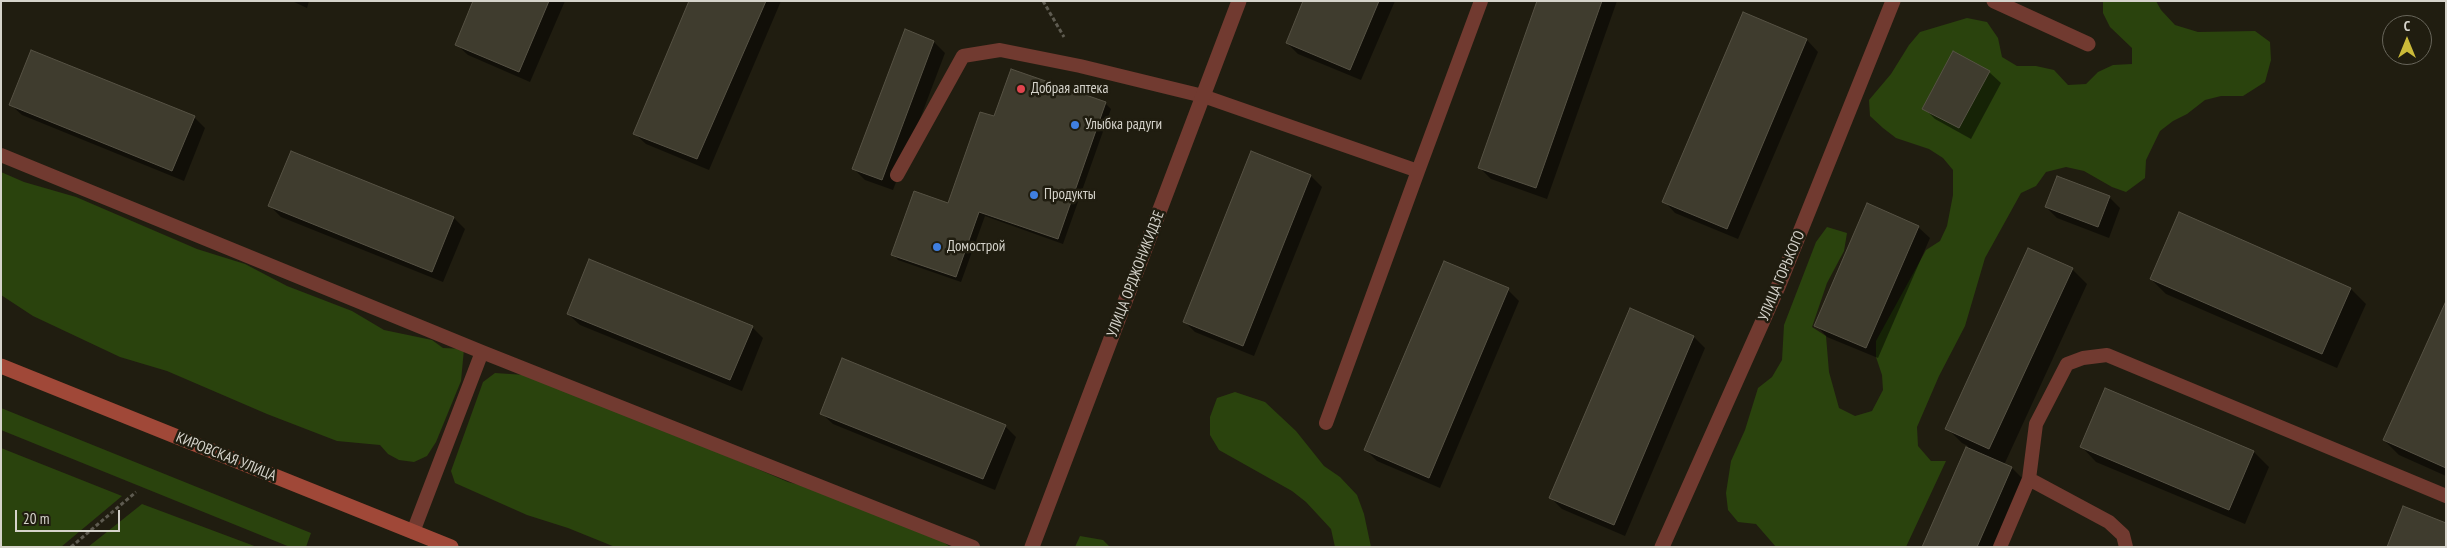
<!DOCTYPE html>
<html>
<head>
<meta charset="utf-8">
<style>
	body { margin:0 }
	#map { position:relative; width:2447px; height:548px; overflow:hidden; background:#201d10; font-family:"PT Sans Narrow",sans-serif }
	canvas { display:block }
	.frame { position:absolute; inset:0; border:2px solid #d5d3cb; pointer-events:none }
	.north { position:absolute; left:2382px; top:15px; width:50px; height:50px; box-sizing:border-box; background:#201d10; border:1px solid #68665b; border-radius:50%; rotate:0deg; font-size:14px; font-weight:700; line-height:20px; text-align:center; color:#d5d3cb }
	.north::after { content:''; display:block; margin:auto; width:18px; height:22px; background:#cbba39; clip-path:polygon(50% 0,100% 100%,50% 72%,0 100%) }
	.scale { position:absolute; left:15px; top:510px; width:105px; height:22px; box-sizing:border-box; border:2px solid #d5d3cb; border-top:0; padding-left:6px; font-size:15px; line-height:18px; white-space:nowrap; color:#d5d3cb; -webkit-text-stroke:4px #201d10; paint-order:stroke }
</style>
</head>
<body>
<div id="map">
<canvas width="2447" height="548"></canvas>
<div class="frame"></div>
<div class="north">С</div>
<div class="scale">20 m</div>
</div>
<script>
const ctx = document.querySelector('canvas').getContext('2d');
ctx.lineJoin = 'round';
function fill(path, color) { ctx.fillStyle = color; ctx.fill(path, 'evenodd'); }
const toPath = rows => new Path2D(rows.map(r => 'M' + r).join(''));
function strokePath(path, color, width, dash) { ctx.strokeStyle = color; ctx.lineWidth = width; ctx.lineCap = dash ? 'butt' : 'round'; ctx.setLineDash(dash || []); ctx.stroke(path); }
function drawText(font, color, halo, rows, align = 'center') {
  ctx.font = font + ' "PT Sans Narrow",sans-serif'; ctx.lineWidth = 5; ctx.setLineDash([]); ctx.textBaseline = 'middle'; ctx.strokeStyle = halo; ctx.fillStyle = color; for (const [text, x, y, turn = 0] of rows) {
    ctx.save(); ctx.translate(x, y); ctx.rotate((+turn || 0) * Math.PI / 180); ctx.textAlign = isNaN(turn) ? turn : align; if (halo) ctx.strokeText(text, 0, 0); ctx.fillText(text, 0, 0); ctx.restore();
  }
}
fill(toPath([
	[2103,1,2156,1,2161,10,2175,25,2198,32,2255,31,2270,42,2271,60,2265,82,2243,96,2221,96,2205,100,2187,114,2173,121,2160,131,2146,160,2145,178,2126,192,2112,187,2084,171,2066,167,2046,172,2036,186,2021,193,1985,258,1965,326,1939,376,1917,427,1918,446,1931,461,1946,461,1906,547,1776,547,1756,524,1738,522,1728,510,1726,493,1731,461,1745,430,1758,388,1772,377,1782,360,1784,325,1816,242,1827,227,1847,233,1844,251,1827,283,1812,327,1826,336,1829,372,1839,408,1855,416,1872,411,1883,390,1882,375,1876,357,1876,341,1926,250,1940,241,1947,226,1953,195,1953,170,1943,158,1929,149,1896,138,1883,128,1870,116,1869,100,1891,74,1909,45,1920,32,1967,18,1987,22,1998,38,2002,57,2017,66,2036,66,2054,70,2068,85,2086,84,2098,72,2113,65,2132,64,2132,48,2110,27,2103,13],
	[1,172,24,182,76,197,197,249,245,264,287,286,352,311,384,330,432,340,443,348,464,349,461,381,436,442,427,456,414,462,399,460,388,454,380,445,337,441,267,414,167,371,120,357,33,316,1,295],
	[495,373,525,375,603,403,788,482,804,486,942,541,950,547,615,547,568,528,527,515,455,483,451,471,483,382],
	[1235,392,1265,402,1296,431,1324,466,1340,477,1357,495,1364,514,1371,547,1335,547,1331,529,1306,502,1292,491,1219,450,1210,435,1210,417,1217,398],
	[1,408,311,533,306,547,290,547,1,430],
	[1,448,122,496,61,547,1,547],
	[142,504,257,547,88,547],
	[1080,536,1103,540,1110,547,1075,547]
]), '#2a430d');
fill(toPath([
	[292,1,309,1,307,8],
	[475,1,565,1,530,82,468,55,456,44],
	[690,1,781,1,709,170,646,144,634,133],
	[1305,1,1395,1,1361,80,1298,54,1287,43],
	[1539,1,1617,1,1547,199,1491,179,1480,168],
	[1743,14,1807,40,1818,52,1738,239,1675,213,1664,201],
	[934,42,945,53,893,190,865,180,854,169],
	[1989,72,2001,83,1971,139,1935,119,1924,108],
	[1105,103,1111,109,1063,244,985,216,961,282,898,260,893,254,949,205,995,118],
	[10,104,194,117,205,128,184,181,22,115],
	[1252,152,1311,176,1322,187,1254,356,1195,332,1184,321],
	[2109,197,2120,208,2109,238,2057,218,2046,207],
	[1868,205,1918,227,1930,238,1878,358,1827,337,1816,325],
	[270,206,454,218,465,229,443,282,281,217],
	[2180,214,2351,289,2366,304,2337,368,2166,294,2151,279],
	[2072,269,2087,284,2004,465,2012,468,2023,479,1993,547,1923,547,1968,446,1962,443,1947,428],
	[1508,290,1519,301,1440,488,1377,461,1366,450],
	[2446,304,2446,476,2399,455,2384,440],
	[568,314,752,327,763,338,742,391,580,325],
	[1694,337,1705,348,1625,536,1562,509,1551,498],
	[2105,390,2254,452,2269,467,2245,524,2096,462,2081,446],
	[821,413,1005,426,1016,437,995,490,833,424]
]), '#0007');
const building = toPath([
	[473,1,549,1,519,72,455,45,473,1],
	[689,1,766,1,697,159,633,134,689,1],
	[1303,1,1379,1,1350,70,1286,43,1303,1],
	[1537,1,1602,1,1536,188,1478,168,1537,1],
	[1743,12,1807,39,1727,229,1662,202,1743,12],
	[905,29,934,41,882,180,852,169,905,29],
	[31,50,195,116,172,171,9,105,31,50],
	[1953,51,1990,71,1959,128,1922,109,1953,51],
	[1011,69,1106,102,1058,239,979,212,956,277,891,255,914,191,948,203,980,112,994,116,1011,69],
	[291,151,454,217,432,272,268,206,291,151],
	[1251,151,1311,175,1243,346,1183,322,1251,151],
	[2057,176,2110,196,2098,227,2045,207,2057,176],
	[1867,203,1919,226,1866,348,1814,326,1867,203],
	[2179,212,2351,288,2322,354,2150,279,2179,212],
	[2028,248,2073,268,1989,449,1945,429,2028,248],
	[589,259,753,326,730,380,567,314,589,259],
	[1444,261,1509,288,1429,478,1364,450,1444,261],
	[2446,301,2446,468,2383,440,2446,301],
	[1630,308,1694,336,1614,525,1549,498,1630,308],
	[842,358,1006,425,983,479,820,414,842,358],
	[2105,388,2254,451,2229,510,2080,447,2105,388],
	[1966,447,2012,467,1977,547,1922,547,1966,447],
	[2403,506,2446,523,2446,547,2387,547,2403,506]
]);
fill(building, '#3f3c2e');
strokePath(building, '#565244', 1);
strokePath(toPath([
	[1043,1,1064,37],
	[71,547,136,492]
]), '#5e5b50', 3, [4, 2.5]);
strokePath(toPath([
	[1,155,482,352,973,547],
	[897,175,963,56,1000,50,1080,66,1203,96,1418,171,1481,1],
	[1326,423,1418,171],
	[2029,479,2109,522,2123,535,2126,547],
	[413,532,482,352],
	[2000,547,2029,479,2036,424,2067,364,2083,358,2107,355,2446,496]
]), '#713a30', 14);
strokePath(toPath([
	[1994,1,2088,44],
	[1032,547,1239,1],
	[1662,547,1778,287,1893,1]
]), '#713a30', 15);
strokePath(toPath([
	[1,366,451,547]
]), '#a04838', 15);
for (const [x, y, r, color] of [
	[1021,89,5,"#e0444e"],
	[1075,125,5,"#3f7fe0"],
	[1034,195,5,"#3f7fe0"],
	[937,247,5,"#3f7fe0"]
]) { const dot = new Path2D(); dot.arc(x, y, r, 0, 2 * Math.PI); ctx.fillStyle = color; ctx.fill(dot); strokePath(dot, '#201d10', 2); }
drawText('15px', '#d5d3cb', '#201d10', [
	["Добрая аптека",1031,89],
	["Улыбка радуги",1085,125],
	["Продукты",1044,195],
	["Домострой",947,247]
], 'left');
drawText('15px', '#d5d3cb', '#201d10', [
	["УЛИЦА ОРДЖОНИКИДЗЕ",1136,274,-69],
	["УЛИЦА ГОРЬКОГО",1782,276,-67],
	["КИРОВСКАЯ УЛИЦА",226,457,22]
]);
</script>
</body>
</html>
